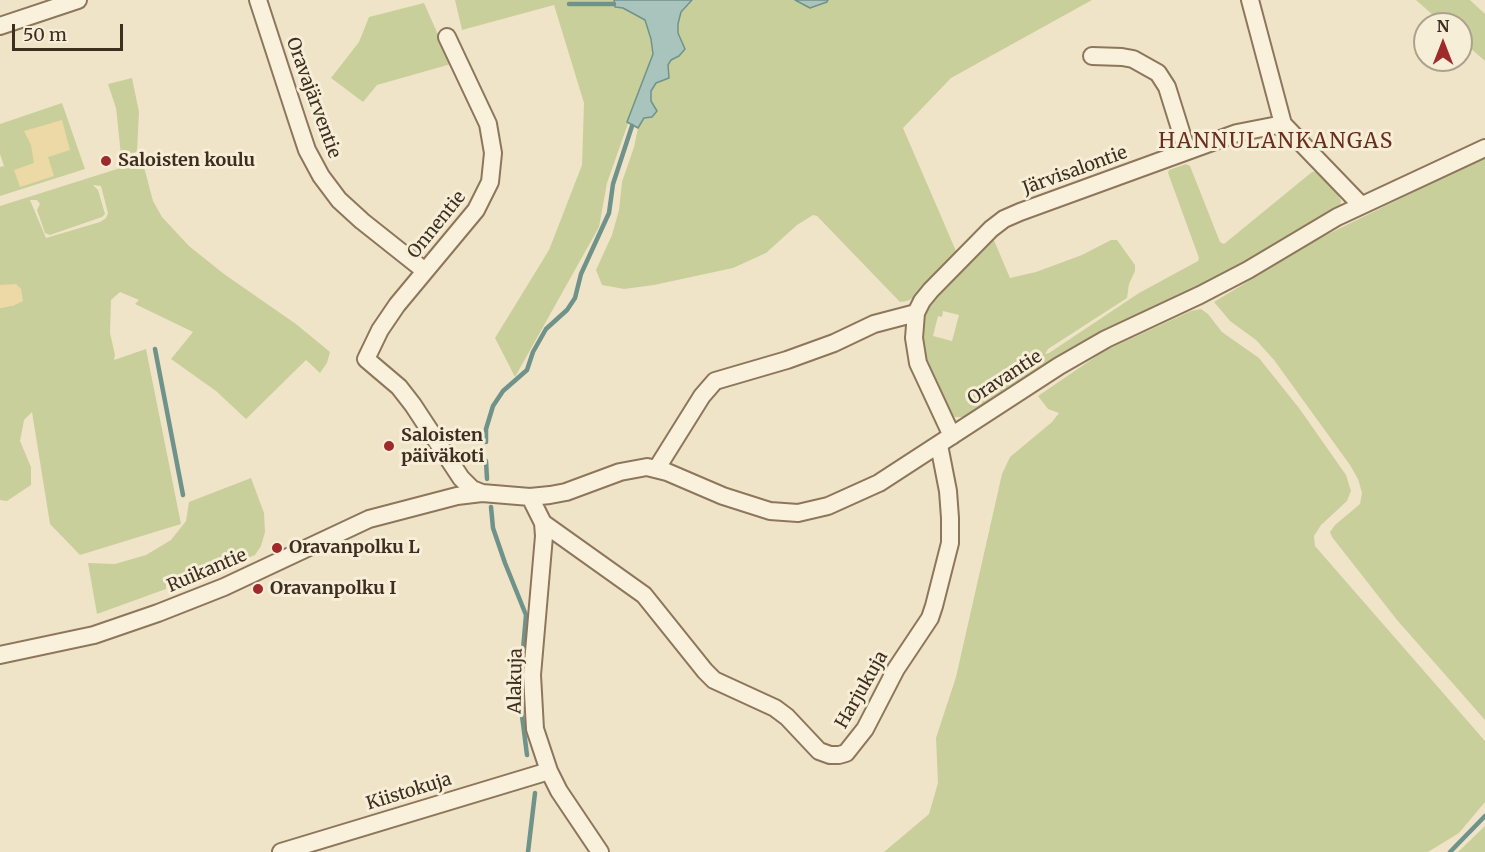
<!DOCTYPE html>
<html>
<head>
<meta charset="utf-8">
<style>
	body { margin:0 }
	#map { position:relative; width:1485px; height:852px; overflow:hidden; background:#f0e4c8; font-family:Merriweather,serif }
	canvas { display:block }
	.north { position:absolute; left:1413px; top:12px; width:60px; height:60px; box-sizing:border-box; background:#f7eed8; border:2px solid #ada18e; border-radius:50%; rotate:0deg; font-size:16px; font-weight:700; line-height:24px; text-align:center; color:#3d2e20 }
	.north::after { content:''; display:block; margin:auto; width:21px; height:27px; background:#9e2a2b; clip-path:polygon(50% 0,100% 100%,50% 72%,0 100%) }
	.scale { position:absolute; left:12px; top:24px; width:111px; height:27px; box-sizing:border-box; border:3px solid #3d2e20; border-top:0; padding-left:8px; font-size:18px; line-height:21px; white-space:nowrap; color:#3d2e20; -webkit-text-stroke:4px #f7eed8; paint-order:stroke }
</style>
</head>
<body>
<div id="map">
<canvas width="1485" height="852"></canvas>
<div class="north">N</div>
<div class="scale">50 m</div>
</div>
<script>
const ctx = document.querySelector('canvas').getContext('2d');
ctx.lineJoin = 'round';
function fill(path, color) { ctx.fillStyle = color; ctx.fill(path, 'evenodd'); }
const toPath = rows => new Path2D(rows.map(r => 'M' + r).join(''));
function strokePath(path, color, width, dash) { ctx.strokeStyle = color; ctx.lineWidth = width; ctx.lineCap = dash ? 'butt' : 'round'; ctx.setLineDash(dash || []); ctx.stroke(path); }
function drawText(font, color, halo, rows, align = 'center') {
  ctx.font = font + ' Merriweather,serif'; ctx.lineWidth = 6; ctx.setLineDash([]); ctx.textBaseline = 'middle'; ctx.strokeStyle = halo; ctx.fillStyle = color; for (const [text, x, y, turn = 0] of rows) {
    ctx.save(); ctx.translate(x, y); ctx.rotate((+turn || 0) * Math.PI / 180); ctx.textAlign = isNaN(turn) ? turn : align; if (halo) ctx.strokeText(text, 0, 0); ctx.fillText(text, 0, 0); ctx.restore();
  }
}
fill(toPath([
	[455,0,614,0,645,20,651,39,653,53,607,183,599,227,515,377,495,338,549,250,582,165,584,103,554,5,462,30],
	[692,0,795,0,810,8,827,2,828,0,1092,0,951,78,903,128,956,251,915,297,907,301,900,302,817,216,813,215,797,225,766,253,733,268,654,285,624,289,602,285,596,270,612,235,619,210,622,182,634,147,638,128,651,101,651,91,656,83,669,78,668,65,671,60,679,56,682,41,678,33,678,24,681,12],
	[1416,0,1470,0,1485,14,1485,61,1461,40,1461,24,1443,24],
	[424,3,451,64,377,85,363,102,331,78,359,42,369,17],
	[132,78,139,112,137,152,121,155,116,108,108,84],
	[62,103,85,169,0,196,0,167,4,166,0,154,0,124],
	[1485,157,1485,720,1397,620,1332,537,1330,532,1335,525,1360,504,1362,493,1358,479,1350,465,1274,360,1256,340,1230,321,1214,302,1316,240],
	[136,163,141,163,144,167,153,201,162,217,189,246,224,274,296,324,330,352,327,363,320,373,306,360,246,419,216,391,171,359,193,332,135,304,139,300,120,292,111,300,110,333,115,355,114,360,146,349,181,524,80,555,50,524,32,412,24,420,20,441,31,467,31,485,7,501,0,500,0,308,15,305,8,286,0,285,0,206],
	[93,185,101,186,108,213,106,218,100,222,46,238,30,200,37,200,40,204,37,210,45,233,50,235,102,217,105,214,98,190],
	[1186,164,1190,166,1220,242,1224,244,1312,172,1319,171,1337,192,1341,201,1340,206,1334,212,1244,264,1122,324,965,417,952,417,936,392,923,352,921,321,928,304,993,238,1010,278,1036,272,1082,255,1111,240,1117,240,1135,265,1135,271,1129,284,1127,298,1048,349,1045,354,1049,353,1139,293,1198,261,1199,258,1168,173,1169,170],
	[943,311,959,315,952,341,933,336,938,316,942,317],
	[1201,309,1208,314,1222,332,1259,358,1299,408,1346,475,1351,491,1347,501,1321,525,1314,536,1315,546,1485,741,1485,802,1459,833,1428,852,884,852,929,814,938,783,936,738,956,677,1002,474,1010,457,1052,422,1059,413,1048,409,1038,396,1104,351,1191,311],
	[251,478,264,513,265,532,261,546,255,555,212,572,173,578,166,582,166,589,97,614,88,563,115,564,146,555,171,540,186,521,189,502],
	[1485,826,1485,852,1458,852]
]), '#c9cf9b');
fill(toPath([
	[62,120,70,150,48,157,54,176,20,187,14,170,34,163,31,145,24,131],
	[16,284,21,289,23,301,15,305,0,308,0,285]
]), '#ecd9a5');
const water = toPath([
	[614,0,692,0,681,12,678,24,678,33,685,49,679,56,671,60,668,65,669,78,656,83,651,91,651,101,657,111,652,117,644,118,638,128,627,122,653,54,651,39,645,20,623,8,615,7,614,0],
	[795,0,828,0,827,2,810,8,795,0]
]);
fill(water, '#a9c4bc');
strokePath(water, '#6f938a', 1.5);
strokePath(toPath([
	[569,4,614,4],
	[155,349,183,495],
	[486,442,486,429,493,406,503,391,527,370,533,352,546,329,567,310,575,298,581,274,609,213,613,184,632,126],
	[486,461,487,479],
	[491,507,493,528,505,563,526,615,521,673,521,708,527,755],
	[528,852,535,793],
	[1450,852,1485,816]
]), '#6f938a', 4.5);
const minor = toPath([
	[258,0,298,123,307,150,321,176,339,200,362,221,425,271],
	[1250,0,1283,124],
	[0,26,78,0],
	[447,37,488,124,493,153,490,182,476,210,397,305,380,330,366,359,399,387,413,405,461,478,472,489,482,493],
	[1092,56,1122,57,1133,59,1158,73,1167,87,1187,151],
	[952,436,918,363,914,338,916,313,922,301,931,290,991,229,1004,219,1020,212,1237,133,1283,124,1361,205],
	[657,468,702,396,715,381,787,360,834,343,874,324,916,313],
	[530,497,543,523,544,536,532,675,535,729,549,771,559,791,600,852],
	[543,523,644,595,705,671,714,680,775,708,787,717,819,751,830,755,839,755,846,753,865,729,896,669,930,618,934,606,950,543,950,518,948,491,939,445],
	[0,655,94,635,158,613,224,587,369,519,457,496,482,493,530,497,550,495,566,492,620,472,647,467,667,472,723,496,770,511,798,513,828,506,879,483,1059,366,1106,339,1200,295,1248,270,1337,217,1485,148],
	[281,852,549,771]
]);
strokePath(minor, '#8d765c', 20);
strokePath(minor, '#faf1dc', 16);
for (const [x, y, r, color] of [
	[106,161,6,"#9e2a2b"],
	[389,446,6,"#9e2a2b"],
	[277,548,6,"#9e2a2b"],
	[258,589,6,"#9e2a2b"]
]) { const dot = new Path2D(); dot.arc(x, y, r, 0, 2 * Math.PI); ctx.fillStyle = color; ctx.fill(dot); strokePath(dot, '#f7eed8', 2); }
drawText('18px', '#3d2e20', '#f7eed8', [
	["Oravajärventie",313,98,70],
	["Järvisalontie",1075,171,-20],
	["Onnentie",437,225,-51],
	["Oravantie",1005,378,-33],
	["Ruikantie",207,571,-23],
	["Alakuja",516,681,-89],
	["Harjukuja",862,690,-60],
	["Kiistokuja",409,792,-17]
]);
drawText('bold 18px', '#3d2e20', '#f7eed8', [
	["Saloisten koulu",118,161],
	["Saloisten",401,436],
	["päiväkoti",401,457],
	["Oravanpolku L",289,548],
	["Oravanpolku I",270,589]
], 'left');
ctx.letterSpacing = '1.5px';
drawText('21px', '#6b2e1e', '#f7eed8', [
	["HANNULANKANGAS",1276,142]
]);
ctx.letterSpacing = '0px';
</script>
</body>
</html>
